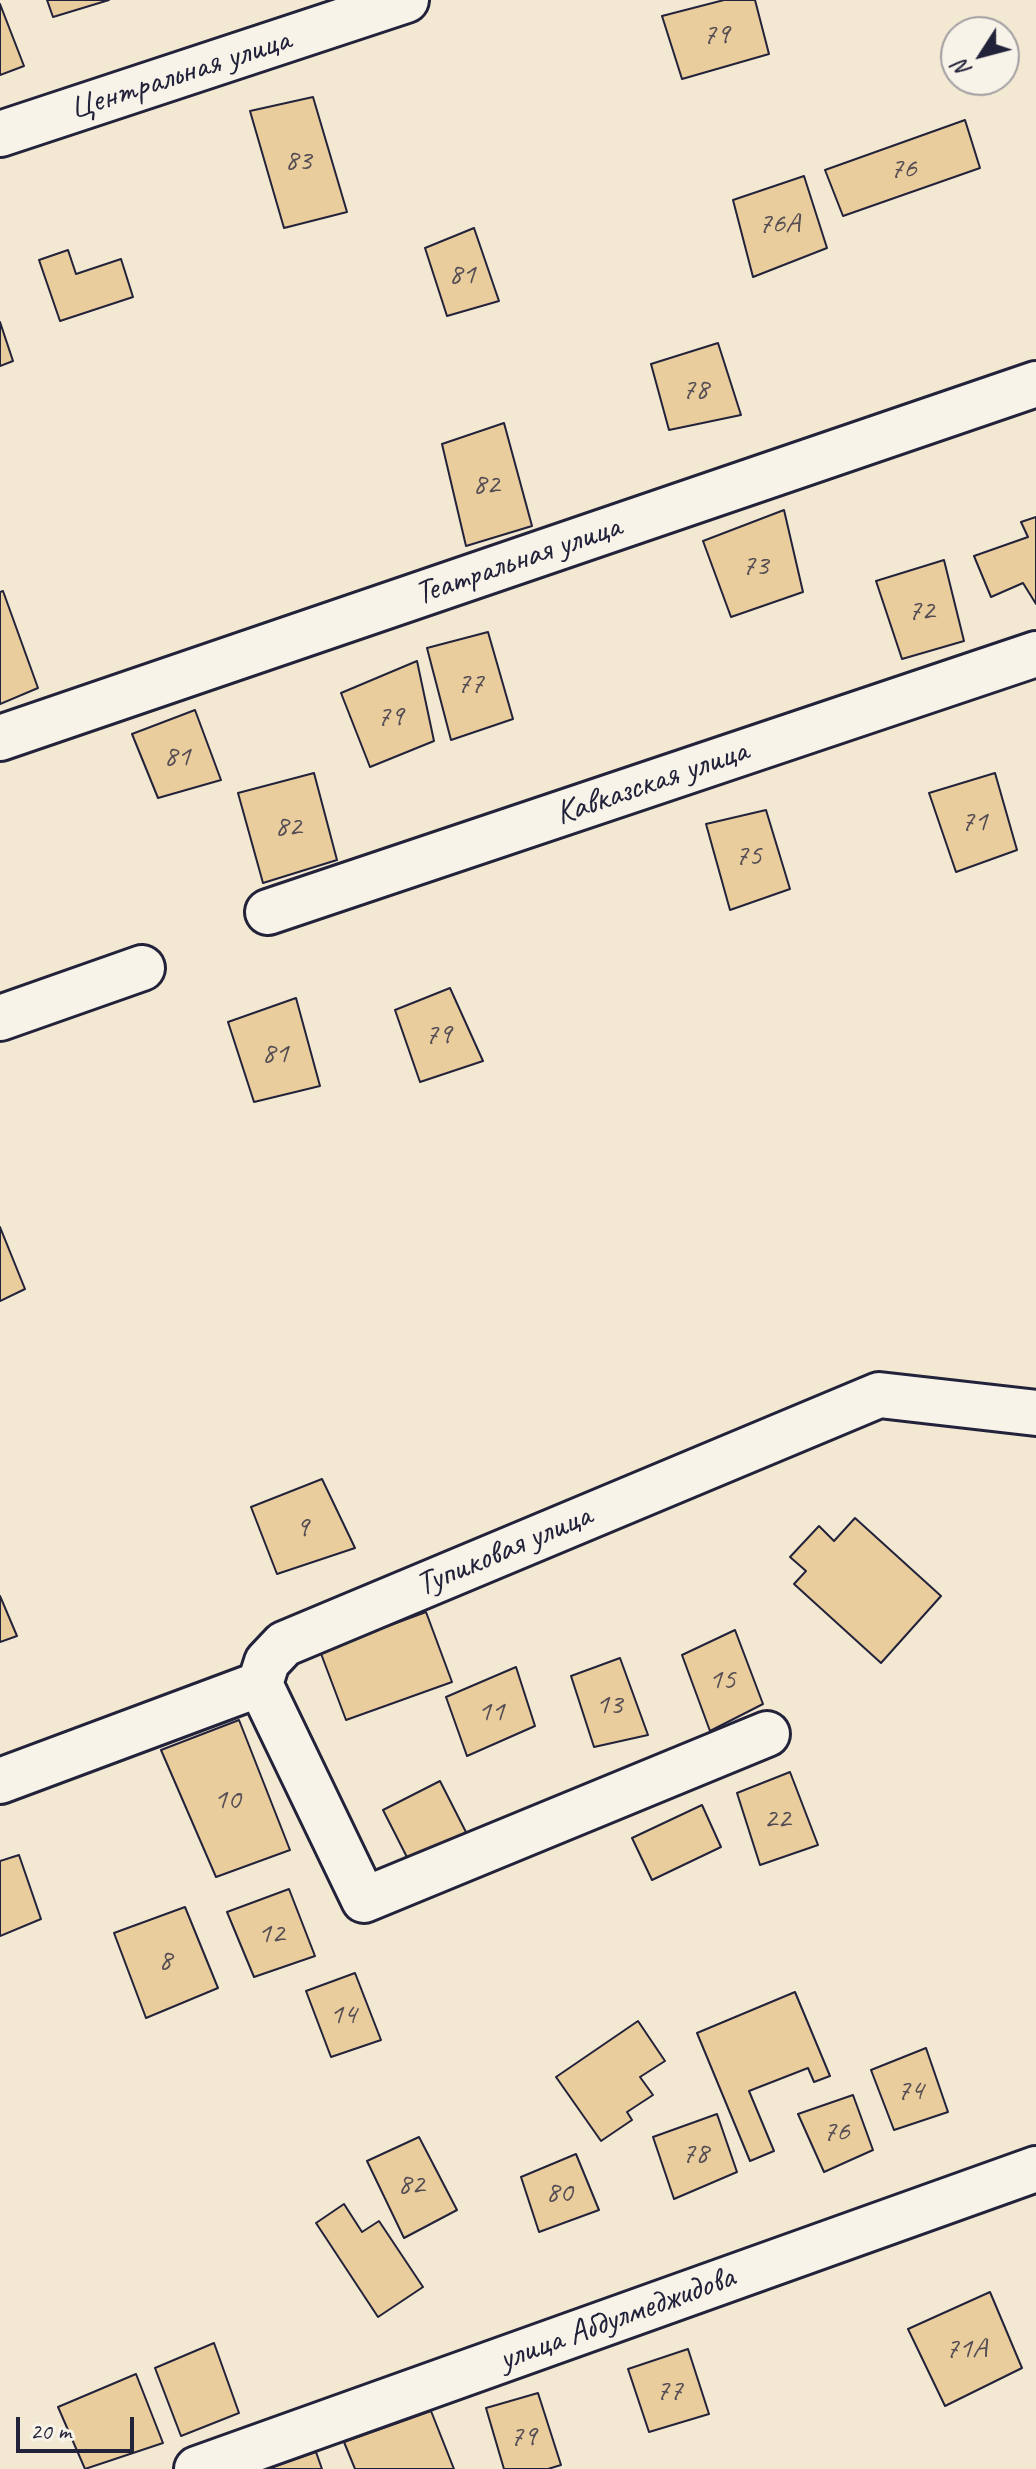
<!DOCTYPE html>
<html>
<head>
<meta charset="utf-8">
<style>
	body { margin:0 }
	#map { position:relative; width:1036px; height:2469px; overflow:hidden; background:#f3e8d2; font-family:Caveat,sans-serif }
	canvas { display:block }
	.north { position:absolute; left:940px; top:16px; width:80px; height:80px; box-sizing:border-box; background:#f7f3e8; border:2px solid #a29fa3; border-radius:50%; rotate:234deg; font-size:22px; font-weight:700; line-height:32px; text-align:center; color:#22223b }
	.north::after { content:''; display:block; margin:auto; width:28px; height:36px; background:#22223b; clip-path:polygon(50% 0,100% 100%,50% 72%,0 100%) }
	.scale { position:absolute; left:16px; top:2417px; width:118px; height:36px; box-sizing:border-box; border:4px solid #22223b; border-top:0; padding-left:10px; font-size:24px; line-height:28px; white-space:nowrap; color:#22223b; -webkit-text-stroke:6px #f7f3e8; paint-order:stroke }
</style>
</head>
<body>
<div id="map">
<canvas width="1036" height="2469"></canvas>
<div class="north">N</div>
<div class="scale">20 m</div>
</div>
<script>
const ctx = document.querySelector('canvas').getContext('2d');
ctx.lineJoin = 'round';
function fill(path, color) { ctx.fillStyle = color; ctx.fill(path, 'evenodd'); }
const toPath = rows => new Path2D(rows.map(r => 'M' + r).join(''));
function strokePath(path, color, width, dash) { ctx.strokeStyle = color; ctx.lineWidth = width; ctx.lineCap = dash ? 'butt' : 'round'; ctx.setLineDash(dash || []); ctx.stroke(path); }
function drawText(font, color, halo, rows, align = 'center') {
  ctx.font = font + ' Caveat,sans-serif'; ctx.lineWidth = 8; ctx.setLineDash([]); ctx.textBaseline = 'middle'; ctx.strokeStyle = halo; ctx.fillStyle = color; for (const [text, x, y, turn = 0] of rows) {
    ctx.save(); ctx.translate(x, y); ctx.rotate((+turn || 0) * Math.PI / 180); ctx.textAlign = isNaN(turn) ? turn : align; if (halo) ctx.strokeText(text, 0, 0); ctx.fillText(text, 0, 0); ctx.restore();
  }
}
const building = toPath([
	[47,0,109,0,53,17,47,0],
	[724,0,755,0,769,54,682,79,662,16,724,0],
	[0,4,24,66,0,75,0,4],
	[313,97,347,212,284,228,250,111,313,97],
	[965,120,980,168,843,216,825,170,965,120],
	[804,176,827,248,753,277,733,200,804,176],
	[474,228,499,301,447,316,425,248,474,228],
	[68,250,76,274,121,259,133,297,60,321,39,260,68,250],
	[0,322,13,361,0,366,0,322],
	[718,343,741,415,669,430,651,364,718,343],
	[504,423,532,526,466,546,442,444,504,423],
	[784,510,803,592,731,617,703,541,784,510],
	[1036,517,1036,604,1023,583,991,597,974,556,1028,537,1021,522,1036,517],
	[944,560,964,641,902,659,876,581,944,560],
	[3,591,38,688,0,704,0,592,3,591],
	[488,632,513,719,451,740,427,648,488,632],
	[417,661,434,741,370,767,341,693,417,661],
	[195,710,221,780,158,798,132,734,195,710],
	[314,773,337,860,263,883,238,793,314,773],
	[995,773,1017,850,956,872,929,793,995,773],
	[766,810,790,889,730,910,706,824,766,810],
	[450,988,483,1061,420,1082,395,1010,450,988],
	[296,998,320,1086,254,1102,228,1022,296,998],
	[0,1227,25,1289,0,1301,0,1227],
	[322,1479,355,1548,277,1574,251,1507,322,1479],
	[855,1518,941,1596,881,1663,794,1584,806,1571,790,1557,819,1526,834,1541,855,1518],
	[0,1596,17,1636,0,1642,0,1596],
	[426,1612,452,1682,346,1720,320,1651,426,1612],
	[735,1630,763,1704,710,1731,682,1655,735,1630],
	[620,1658,648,1735,594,1747,571,1676,620,1658],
	[516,1667,535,1726,467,1756,446,1697,516,1667],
	[239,1720,290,1850,216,1877,161,1750,239,1720],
	[790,1772,818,1845,760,1865,737,1793,790,1772],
	[440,1781,470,1840,413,1869,383,1810,440,1781],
	[702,1805,721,1847,652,1880,632,1838,702,1805],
	[19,1855,41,1919,0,1936,0,1861,19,1855],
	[289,1889,315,1956,254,1977,227,1912,289,1889],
	[185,1907,218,1988,146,2018,114,1933,185,1907],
	[355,1973,381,2040,331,2057,306,1991,355,1973],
	[795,1992,830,2076,814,2082,808,2068,749,2091,774,2151,750,2161,697,2033,795,1992],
	[638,2021,665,2061,640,2077,653,2095,627,2112,632,2120,601,2141,556,2077,638,2021],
	[926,2048,948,2112,894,2130,871,2070,926,2048],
	[853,2095,873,2150,824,2172,798,2114,853,2095],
	[717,2114,737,2172,674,2199,653,2137,717,2114],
	[419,2137,457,2210,404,2238,367,2161,419,2137],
	[576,2154,599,2210,539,2232,521,2177,576,2154],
	[344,2204,362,2232,379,2221,423,2287,378,2317,316,2223,344,2204],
	[990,2292,1022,2368,945,2406,908,2329,990,2292],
	[214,2343,239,2413,181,2436,155,2368,214,2343],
	[688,2349,709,2414,649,2432,628,2369,688,2349],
	[136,2374,163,2443,85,2469,58,2407,136,2374],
	[538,2393,561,2465,548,2469,504,2469,486,2408,538,2393],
	[431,2411,454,2469,355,2469,344,2442,431,2411],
	[316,2452,322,2469,267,2469,316,2452]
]);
fill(building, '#eacd9d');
strokePath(building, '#22223b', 2);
const minor = toPath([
	[0,134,406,0],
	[0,738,1036,384],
	[268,912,1036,654],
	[0,1018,142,968],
	[260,1684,364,1900,767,1734],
	[0,1781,260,1684,267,1662,284,1644,879,1395,1036,1413],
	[197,2469,1036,2169]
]);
strokePath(minor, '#22223b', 50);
strokePath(minor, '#f7f3e8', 44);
drawText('30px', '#544d54', null, [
	["79",716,35],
	["83",298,161],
	["76",903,169],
	["76А",779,224],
	["81",462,275],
	["78",695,390],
	["82",486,485],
	["73",755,566],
	["72",921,611],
	["77",470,684],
	["79",390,717],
	["81",177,757],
	["71",974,822],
	["82",288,827],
	["75",748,856],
	["79",438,1035],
	["81",275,1054],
	["9",302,1528],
	["15",722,1680],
	["13",609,1705],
	["11",491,1712],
	["10",227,1800],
	["22",777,1819],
	["12",271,1934],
	["8",165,1961],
	["14",343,2015],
	["74",910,2091],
	["76",836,2132],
	["78",695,2154],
	["82",411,2185],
	["80",559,2193],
	["71А",966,2349],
	["77",669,2391],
	["79",523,2437]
]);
drawText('34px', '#22223b', '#f7f3e8', [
	["Центральная улица",180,75,-18],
	["Театральная улица",518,561,-19],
	["Кавказская улица",652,783,-19],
	["Тупиковая улица",504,1551,-23],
	["улица Абдулмеджидова",617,2319,-20]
]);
</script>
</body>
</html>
